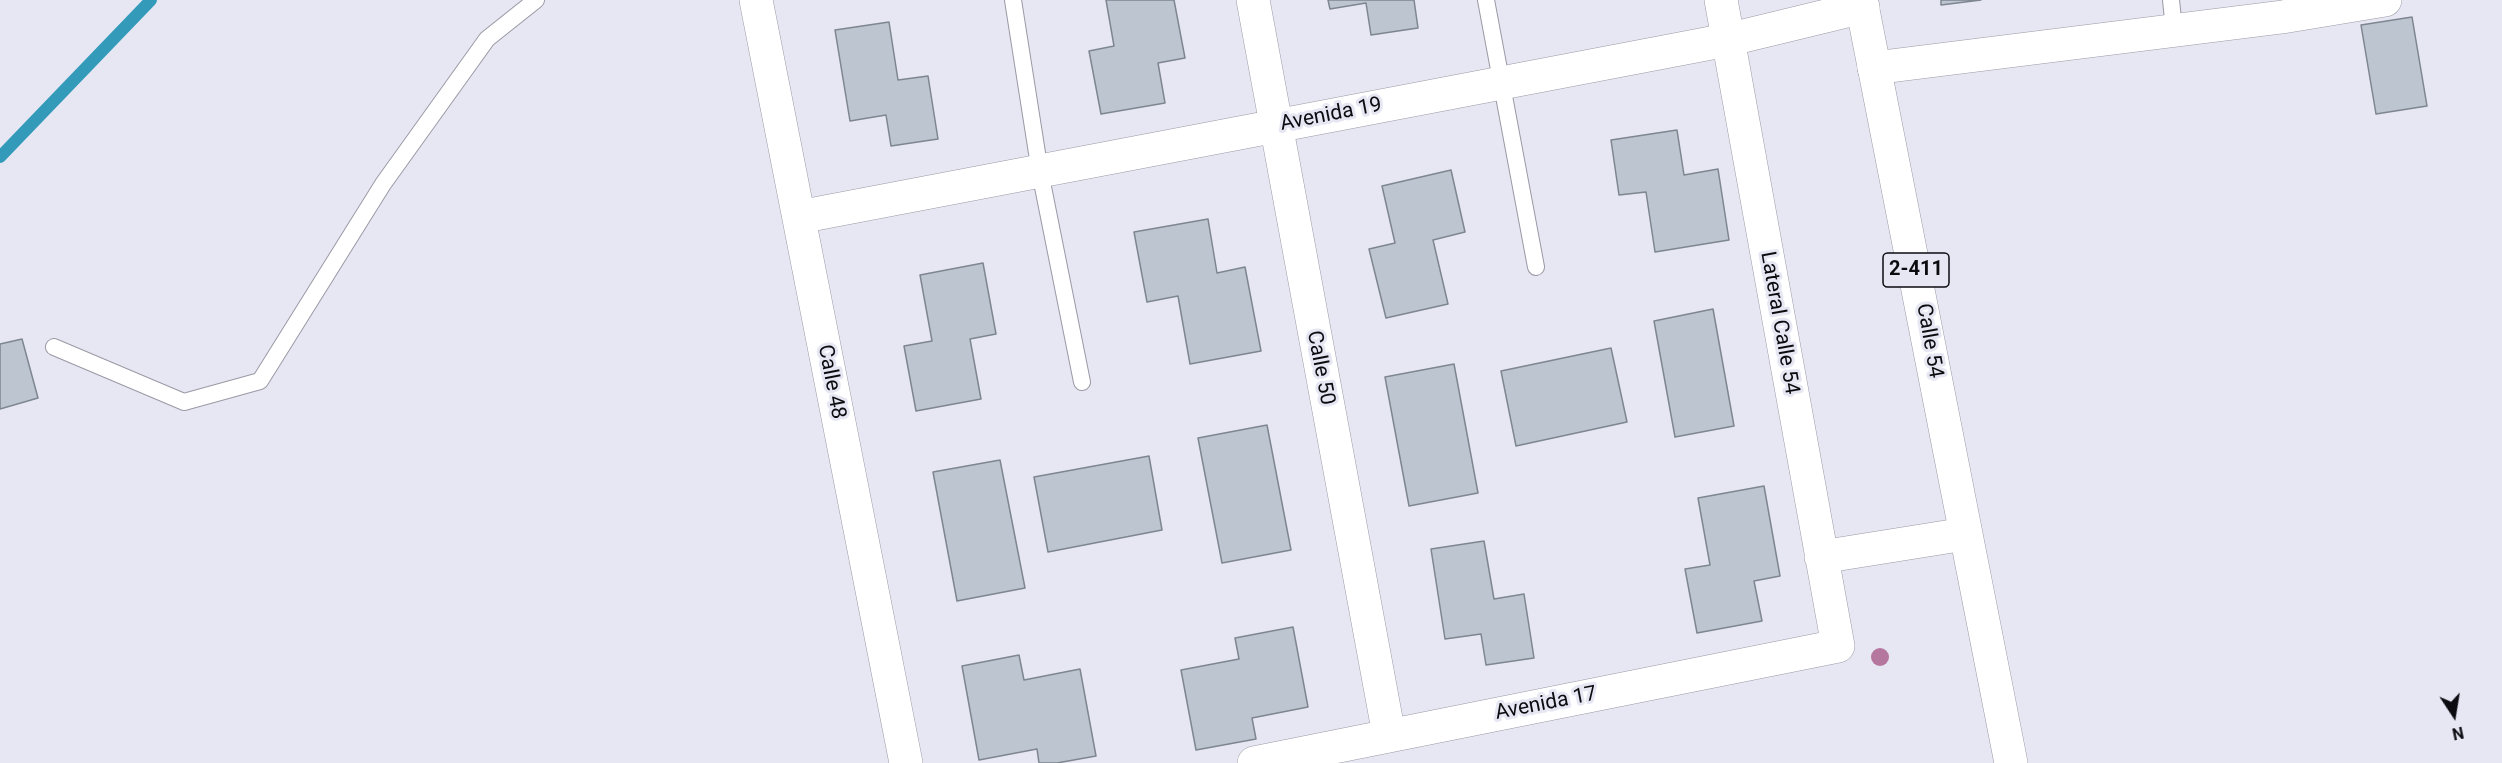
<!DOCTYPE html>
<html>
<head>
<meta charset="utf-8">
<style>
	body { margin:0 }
	#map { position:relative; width:2502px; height:763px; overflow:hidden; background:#e7e7f4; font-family:Roboto,sans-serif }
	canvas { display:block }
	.north { position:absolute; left:2424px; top:685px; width:60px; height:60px; -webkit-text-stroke:4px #e7e7f4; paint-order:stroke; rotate:168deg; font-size:16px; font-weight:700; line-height:24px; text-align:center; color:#0c0b10 }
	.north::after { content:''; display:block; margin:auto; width:21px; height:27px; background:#0c0b10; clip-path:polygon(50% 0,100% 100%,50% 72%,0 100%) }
</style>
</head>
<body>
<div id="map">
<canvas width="2502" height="763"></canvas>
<div class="north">N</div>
</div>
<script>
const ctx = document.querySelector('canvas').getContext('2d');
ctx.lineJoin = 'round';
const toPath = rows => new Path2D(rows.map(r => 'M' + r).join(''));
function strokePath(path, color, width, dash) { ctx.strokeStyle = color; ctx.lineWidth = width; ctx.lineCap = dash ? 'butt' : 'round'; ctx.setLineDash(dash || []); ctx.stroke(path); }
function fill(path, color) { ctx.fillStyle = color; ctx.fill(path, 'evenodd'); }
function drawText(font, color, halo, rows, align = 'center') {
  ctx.font = font + ' Roboto,sans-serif'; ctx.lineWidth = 6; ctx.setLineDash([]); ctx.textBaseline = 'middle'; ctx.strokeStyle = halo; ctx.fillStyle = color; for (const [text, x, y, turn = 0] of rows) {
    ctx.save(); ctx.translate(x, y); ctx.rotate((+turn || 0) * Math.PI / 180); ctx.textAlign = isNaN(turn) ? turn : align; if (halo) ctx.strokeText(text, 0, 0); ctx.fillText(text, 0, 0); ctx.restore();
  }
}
strokePath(toPath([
	[0,157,151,0]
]), '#339aba', 12);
const building = toPath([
	[1106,0,1174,0,1185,58,1158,63,1165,103,1101,114,1089,51,1114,46,1106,0],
	[1328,0,1414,0,1418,28,1371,35,1366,3,1330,9,1328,0],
	[1941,0,1981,0,1941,5,1941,0],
	[2412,17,2427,106,2376,114,2361,25,2412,17],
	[889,22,898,80,928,76,938,139,891,146,886,115,850,121,835,30,889,22],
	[1677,130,1684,175,1718,169,1729,240,1655,252,1646,192,1619,195,1611,140,1677,130],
	[1451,170,1465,232,1433,240,1448,304,1386,318,1369,249,1395,243,1382,186,1451,170],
	[1208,219,1217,273,1245,267,1261,351,1190,364,1178,296,1147,302,1134,232,1208,219],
	[983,263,996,334,970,339,981,399,916,411,904,346,932,341,920,275,983,263],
	[1713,309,1734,426,1675,437,1654,321,1713,309],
	[22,339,38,398,0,409,0,344,22,339],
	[1611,348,1627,422,1516,446,1501,371,1611,348],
	[1454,364,1478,493,1409,506,1385,377,1454,364],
	[1267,425,1291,550,1222,563,1198,438,1267,425],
	[1149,456,1162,530,1048,552,1034,477,1149,456],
	[1000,460,1025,588,957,601,933,472,1000,460],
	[1764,486,1780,576,1754,581,1762,621,1697,633,1685,569,1710,565,1698,498,1764,486],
	[1484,541,1494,599,1524,594,1534,658,1486,665,1481,634,1445,639,1431,549,1484,541],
	[1293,627,1308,707,1252,718,1256,739,1196,750,1181,670,1239,659,1235,638,1293,627],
	[1019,655,1024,680,1080,669,1096,756,1057,763,1039,763,1037,749,979,760,962,666,1019,655]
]);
fill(building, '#bdc5d0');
strokePath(building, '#7e8690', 1.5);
const service = toPath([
	[1013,0,1040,172,1082,382],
	[1486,0,1536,267],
	[2171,0,2174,29],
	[54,347,184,402,260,381,383,184,487,39,536,0]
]);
const minor = toPath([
	[756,0,906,763],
	[1253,0,1389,735],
	[1874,68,2282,17,2385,0],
	[799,217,1727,40,1863,7],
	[1821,557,1965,534],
	[1254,763,1838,646,1721,0]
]);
const primary = toPath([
	[1861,0,2011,763]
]);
strokePath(service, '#9a99a5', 18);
strokePath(minor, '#9a99a5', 34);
strokePath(primary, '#9a99a5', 34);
strokePath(service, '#fff', 16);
strokePath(minor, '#fff', 33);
strokePath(primary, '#fff', 33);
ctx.fillStyle = '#b6779f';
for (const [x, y] of [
	[1880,657]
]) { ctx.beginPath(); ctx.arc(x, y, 9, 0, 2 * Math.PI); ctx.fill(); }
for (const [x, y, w] of [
	[1916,270,66]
]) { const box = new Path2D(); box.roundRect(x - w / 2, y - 17, w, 34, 4.5); ctx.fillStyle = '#e7e7f4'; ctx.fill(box); strokePath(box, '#0c0b10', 1.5); }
drawText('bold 20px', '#0c0b10', null, [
	["2-411",1916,270]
]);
drawText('21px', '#0c0b10', '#e7e7f4', [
	["Avenida 19",1331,115,-11],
	["Lateral Calle 54",1779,323,80],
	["Calle 54",1929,341,80],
	["Calle 50",1320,368,79],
	["Calle 48",831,382,79],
	["Avenida 17",1546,704,-11]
]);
</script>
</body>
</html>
